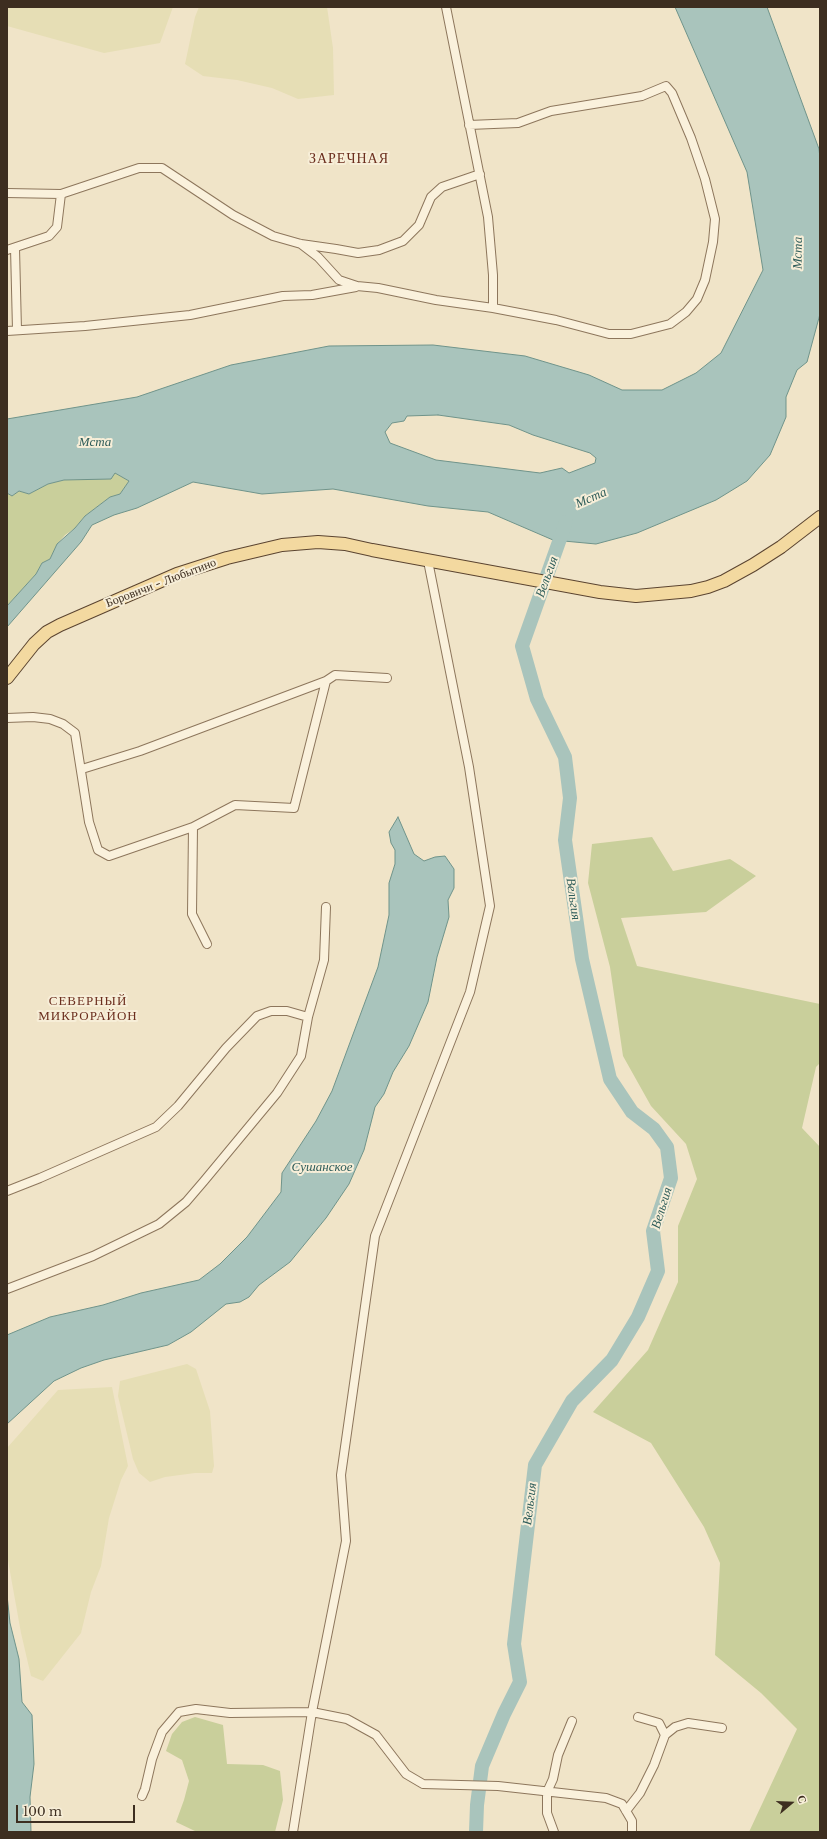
<!DOCTYPE html>
<html>
<head>
<meta charset="utf-8">
<style>
	body { margin:0 }
	#map { position:relative; width:827px; height:1839px; overflow:hidden; background:#f0e4c8; font-family:"Libre Baskerville",serif }
	canvas { display:block }
	.frame { position:absolute; inset:0; border:8px solid #3d2e20; pointer-events:none }
	.north { position:absolute; left:771px; top:1783px; width:40px; height:40px; -webkit-text-stroke:3px #f7eed8; paint-order:stroke; rotate:71deg; font-size:11px; font-weight:700; line-height:16px; text-align:center; color:#3d2e20 }
	.north::after { content:''; display:block; margin:auto; width:14px; height:18px; background:#3d2e20; clip-path:polygon(50% 0,100% 100%,50% 72%,0 100%) }
	.scale { position:absolute; left:16px; top:1805px; width:119px; height:18px; box-sizing:border-box; border:2px solid #3d2e20; border-top:0; padding-left:5px; font-size:12px; line-height:14px; white-space:nowrap; color:#3d2e20; -webkit-text-stroke:3px #f7eed8; paint-order:stroke }
</style>
</head>
<body>
<div id="map">
<canvas width="827" height="1839"></canvas>
<div class="frame"></div>
<div class="north">С</div>
<div class="scale">100 m</div>
</div>
<script>
const ctx = document.querySelector('canvas').getContext('2d');
ctx.lineJoin = 'round';
function fill(path, color) { ctx.fillStyle = color; ctx.fill(path, 'evenodd'); }
const toPath = rows => new Path2D(rows.map(r => 'M' + r).join(''));
function strokePath(path, color, width, dash) { ctx.strokeStyle = color; ctx.lineWidth = width; ctx.lineCap = dash ? 'butt' : 'round'; ctx.setLineDash(dash || []); ctx.stroke(path); }
function drawText(font, color, halo, rows, align = 'center') {
  ctx.font = font + ' "Libre Baskerville",serif'; ctx.lineWidth = 4; ctx.setLineDash([]); ctx.textBaseline = 'middle'; ctx.strokeStyle = halo; ctx.fillStyle = color; for (const [text, x, y, turn = 0] of rows) {
    ctx.save(); ctx.translate(x, y); ctx.rotate((+turn || 0) * Math.PI / 180); ctx.textAlign = isNaN(turn) ? turn : align; if (halo) ctx.strokeText(text, 0, 0); ctx.fillText(text, 0, 0); ctx.restore();
  }
}
fill(toPath([
	[7,7,173,7,160,43,104,53,7,26],
	[199,7,327,7,333,48,334,95,298,99,272,88,237,80,203,76,185,64,195,17],
	[187,1364,196,1369,210,1411,214,1466,212,1473,195,1473,165,1477,150,1482,139,1473,133,1459,118,1396,120,1381],
	[112,1387,128,1466,121,1480,109,1518,101,1566,91,1592,81,1633,43,1681,31,1676,21,1633,7,1555,7,1448,58,1390]
]), '#e6deb5');
fill(toPath([
	[115,473,129,481,120,494,110,497,85,516,75,528,65,535,57,544,50,559,42,563,36,574,7,606,7,493,12,496,19,491,29,494,48,484,64,480,82,479],
	[652,837,673,871,730,859,756,876,706,912,621,918,637,966,820,1004,820,1063,816,1067,802,1128,820,1147,820,1832,749,1832,797,1729,761,1693,715,1655,720,1563,704,1527,651,1443,593,1412,648,1350,678,1282,678,1226,697,1179,686,1144,651,1106,623,1056,610,967,588,883,592,844],
	[195,1717,223,1725,227,1764,263,1765,280,1771,283,1800,275,1832,197,1832,176,1822,184,1800,189,1781,182,1760,166,1751,172,1734,182,1722]
]), '#c9cf9b');
const water = toPath([
	[675,7,767,7,819,149,820,158,820,314,807,362,797,370,786,397,786,417,770,455,747,481,716,500,637,533,596,544,553,540,488,512,428,506,333,489,262,494,193,482,137,508,114,515,92,525,81,542,7,627,7,606,36,574,42,563,50,559,57,544,75,528,85,516,110,497,120,494,129,481,115,473,111,479,64,480,48,484,29,494,19,491,12,496,7,493,7,419,137,397,231,365,329,346,433,345,525,356,589,375,622,390,662,390,696,373,721,353,763,270,747,172,675,7],
	[438,415,509,425,533,435,590,453,596,458,595,463,569,473,562,468,540,473,436,460,390,443,385,432,392,423,404,421,407,416,438,415],
	[398,817,414,854,424,861,435,857,445,856,454,869,454,888,448,900,449,917,437,957,428,1002,409,1046,393,1072,384,1094,375,1107,364,1150,349,1184,326,1218,290,1262,259,1285,249,1297,240,1302,226,1304,191,1332,168,1345,104,1360,81,1368,54,1381,7,1424,7,1335,50,1317,103,1305,141,1293,199,1280,220,1264,247,1237,281,1192,282,1173,316,1121,332,1091,378,967,389,915,389,883,395,864,395,850,391,843,389,832,398,817],
	[7,1595,10,1623,19,1659,22,1702,32,1715,34,1764,30,1797,31,1832,7,1832,7,1595]
]);
fill(water, '#a9c4bc');
strokePath(water, '#6f938a', 1);
strokePath(toPath([
	[476,1832,477,1805,482,1766,504,1714,520,1682,514,1644,535,1465,572,1401,612,1360,638,1317,658,1271,653,1231,671,1178,667,1147,654,1129,632,1112,610,1079,582,959,565,840,570,798,565,757,537,699,522,646,566,522]
]), '#a9c4bc', 14);
const street = toPath([
	[446,7,488,217,493,275,493,308],
	[7,193,61,194,139,168,162,168,233,215,273,236,301,244,336,249,358,253,379,250,403,241,419,225,431,197,442,187,480,174],
	[301,244,318,257,339,280,357,286,378,288,436,300,493,308,556,320,609,334,631,334,670,324,686,312,697,299,705,280,713,242,715,219,705,179,691,138,672,93,666,86,642,96,551,111,518,123,469,125],
	[15,248,17,330],
	[7,250,49,236,57,227,61,194],
	[7,331,85,326,190,315,283,296,312,295,356,287],
	[7,718,33,717,50,719,63,724,75,733,89,822,98,850,109,856,193,827],
	[82,769,140,751,326,681,335,675,387,678],
	[207,944,192,914,193,827,235,805,294,808,326,681],
	[7,1191,40,1178,156,1127,178,1106,226,1048,257,1016,271,1011,287,1011,308,1017],
	[7,1289,93,1256,159,1224,186,1202,204,1181,277,1093,301,1056,308,1017,324,960,326,907],
	[638,1717,659,1723,665,1735],
	[142,1796,145,1789,152,1759,162,1732,179,1712,196,1709,230,1713,312,1712,347,1719,376,1735,406,1774,423,1784,498,1786,606,1798,622,1804,632,1821,632,1832],
	[626,1811,640,1793,654,1765,665,1735,675,1727,688,1723,722,1728],
	[293,1832,312,1712,346,1541,341,1475,375,1236,470,992,490,906,469,767,428,561],
	[554,1832,547,1813,547,1792,553,1779,558,1755,572,1721]
]);
const primary = toPath([
	[7,678,34,644,47,632,60,625,177,574,227,558,282,545,318,542,345,544,372,550,600,592,636,596,691,591,708,587,724,581,753,565,781,547,820,517]
]);
strokePath(street, '#8d765c', 10);
strokePath(primary, '#5b4430', 14);
strokePath(street, '#faf1dc', 8);
strokePath(primary, '#f3d9a0', 12);
drawText('12px', '#3d2e20', '#f7eed8', [
	["Боровичи - Любытино",161,583,-21]
]);
drawText('italic 13px', '#2f5d5a', '#f7eed8', [
	["Мста",798,253,-89],
	["Мста",95,442],
	["Мста",591,498,-24],
	["Вельгия",547,577,-70],
	["Вельгия",573,899,82],
	["Сушанское",322,1167],
	["Вельгия",662,1208,-73],
	["Вельгия",530,1504,-83]
]);
ctx.letterSpacing = '1px';
drawText('13px', '#6b2e1e', '#f7eed8', [
	["СЕВЕРНЫЙ",88,1001],
	["МИКРОРАЙОН",88,1016]
]);
ctx.letterSpacing = '0px';
ctx.letterSpacing = '1px';
drawText('14px', '#6b2e1e', '#f7eed8', [
	["ЗАРЕЧНАЯ",349,159]
]);
ctx.letterSpacing = '0px';
</script>
</body>
</html>
